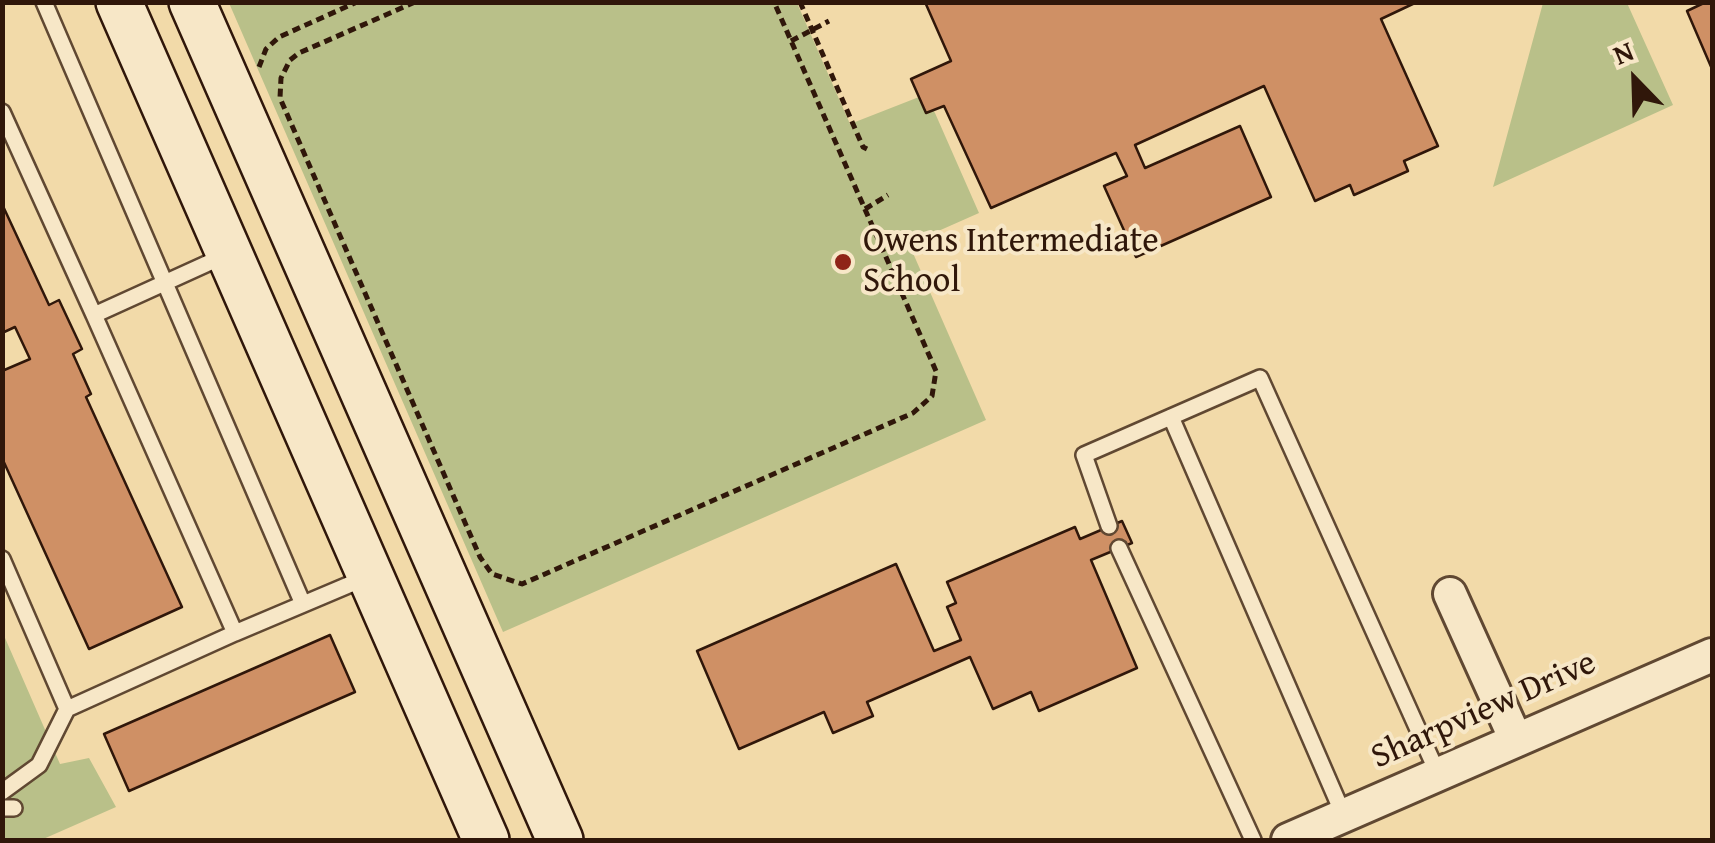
<!DOCTYPE html>
<html>
<head>
<meta charset="utf-8">
<style>
	body { margin:0 }
	#map { position:relative; width:1715px; height:843px; overflow:hidden; background:#f2daa9; font-family:"Gentium Book Plus",serif }
	canvas { display:block }
	.frame { position:absolute; inset:0; border:5px solid #30170a; pointer-events:none }
	.north { position:absolute; left:1585px; top:30px; width:100px; height:100px; -webkit-text-stroke:8px #f7e7c7; paint-order:stroke; rotate:337deg; font-size:28px; font-weight:700; line-height:40px; text-align:center; color:#30170a }
	.north::after { content:''; display:block; margin:auto; width:35px; height:45px; background:#30170a; clip-path:polygon(50% 0,100% 100%,50% 72%,0 100%) }
</style>
</head>
<body>
<div id="map">
<canvas width="1715" height="843"></canvas>
<div class="frame"></div>
<div class="north">N</div>
</div>
<script>
const ctx = document.querySelector('canvas').getContext('2d');
ctx.lineJoin = 'round';
function fill(path, color) { ctx.fillStyle = color; ctx.fill(path, 'evenodd'); }
const toPath = rows => new Path2D(rows.map(r => 'M' + r).join(''));
function strokePath(path, color, width, dash) { ctx.strokeStyle = color; ctx.lineWidth = width; ctx.lineCap = dash ? 'butt' : 'round'; ctx.setLineDash(dash || []); ctx.stroke(path); }
function drawText(font, color, halo, rows, align = 'center') {
  ctx.font = font + ' "Gentium Book Plus",serif'; ctx.lineWidth = 8; ctx.setLineDash([]); ctx.textBaseline = 'middle'; ctx.strokeStyle = halo; ctx.fillStyle = color; for (const [text, x, y, turn = 0] of rows) {
    ctx.save(); ctx.translate(x, y); ctx.rotate((+turn || 0) * Math.PI / 180); ctx.textAlign = isNaN(turn) ? turn : align; if (halo) ctx.strokeText(text, 0, 0); ctx.fillText(text, 0, 0); ctx.restore();
  }
}
fill(toPath([
	[229,3,797,3,850,124,919,97,926,113,933,110,935,113,979,213,909,244,986,420,503,632],
	[1543,3,1627,3,1673,105,1493,187],
	[2,631,60,764,89,758,116,807,41,840,3,840]
]), '#b9c089');
const building = toPath([
	[925,2,1417,2,1381,19,1438,146,1404,161,1408,171,1354,195,1350,185,1315,201,1264,86,1135,145,1145,168,1240,126,1271,197,1136,257,1104,186,1127,176,1116,153,991,208,944,106,926,113,911,79,951,61,925,2],
	[1706,2,1712,2,1712,69,1687,11,1706,2],
	[2,204,49,305,59,300,82,349,73,354,91,394,86,397,182,607,89,649,2,458,2,371,30,359,15,327,2,333,2,204],
	[1122,521,1132,543,1091,560,1137,668,1039,711,1031,692,993,709,970,657,867,702,873,716,833,733,824,712,739,749,697,651,896,564,934,651,961,640,947,607,956,603,947,582,1075,527,1080,539,1122,521],
	[330,635,355,692,129,791,104,734,330,635]
]);
fill(building, '#cf9065');
strokePath(building, '#30170a', 2.5);
const service = toPath([
	[44,2,303,604],
	[2,112,94,315],
	[1171,417,1344,816],
	[1109,526,1084,455,1260,378,1438,774],
	[1119,548,1253,840],
	[2,559,67,709],
	[235,633,365,578],
	[2,792,39,765,67,709,235,633,94,315,226,255],
	[2,808,14,808]
]);
const minor = toPath([
	[1450,594,1516,740],
	[1288,840,1712,655]
]);
const secondary = toPath([
	[119,2,486,840],
	[192,2,560,840]
]);
strokePath(service, '#604832', 20);
strokePath(minor, '#604832', 38);
strokePath(secondary, '#30170a', 50);
strokePath(toPath([
	[415,2,299,53,290,60,281,78,280,98,480,557,492,574,522,584,913,413,932,396,936,371,774,2],
	[800,2,863,147,867,149],
	[791,41,829,21],
	[259,67,266,49,279,37,357,2],
	[865,209,888,195]
]), '#30170a', 5, [8, 5]);
strokePath(service, '#f7e7c7', 15);
strokePath(minor, '#f7e7c7', 32);
strokePath(secondary, '#f7e7c7', 45);
for (const [x, y, r, color] of [
	[843,262,10,"#8f2418"]
]) { const dot = new Path2D(); dot.arc(x, y, r, 0, 2 * Math.PI); ctx.fillStyle = color; ctx.fill(dot); strokePath(dot, '#f7e7c7', 4); }
drawText('35px', '#30170a', '#f7e7c7', [
	["Owens Intermediate",863,242],
	["School",863,282]
], 'left');
drawText('35px', '#30170a', '#f7e7c7', [
	["Sharpview Drive",1484,711,-24]
]);
</script>
</body>
</html>
